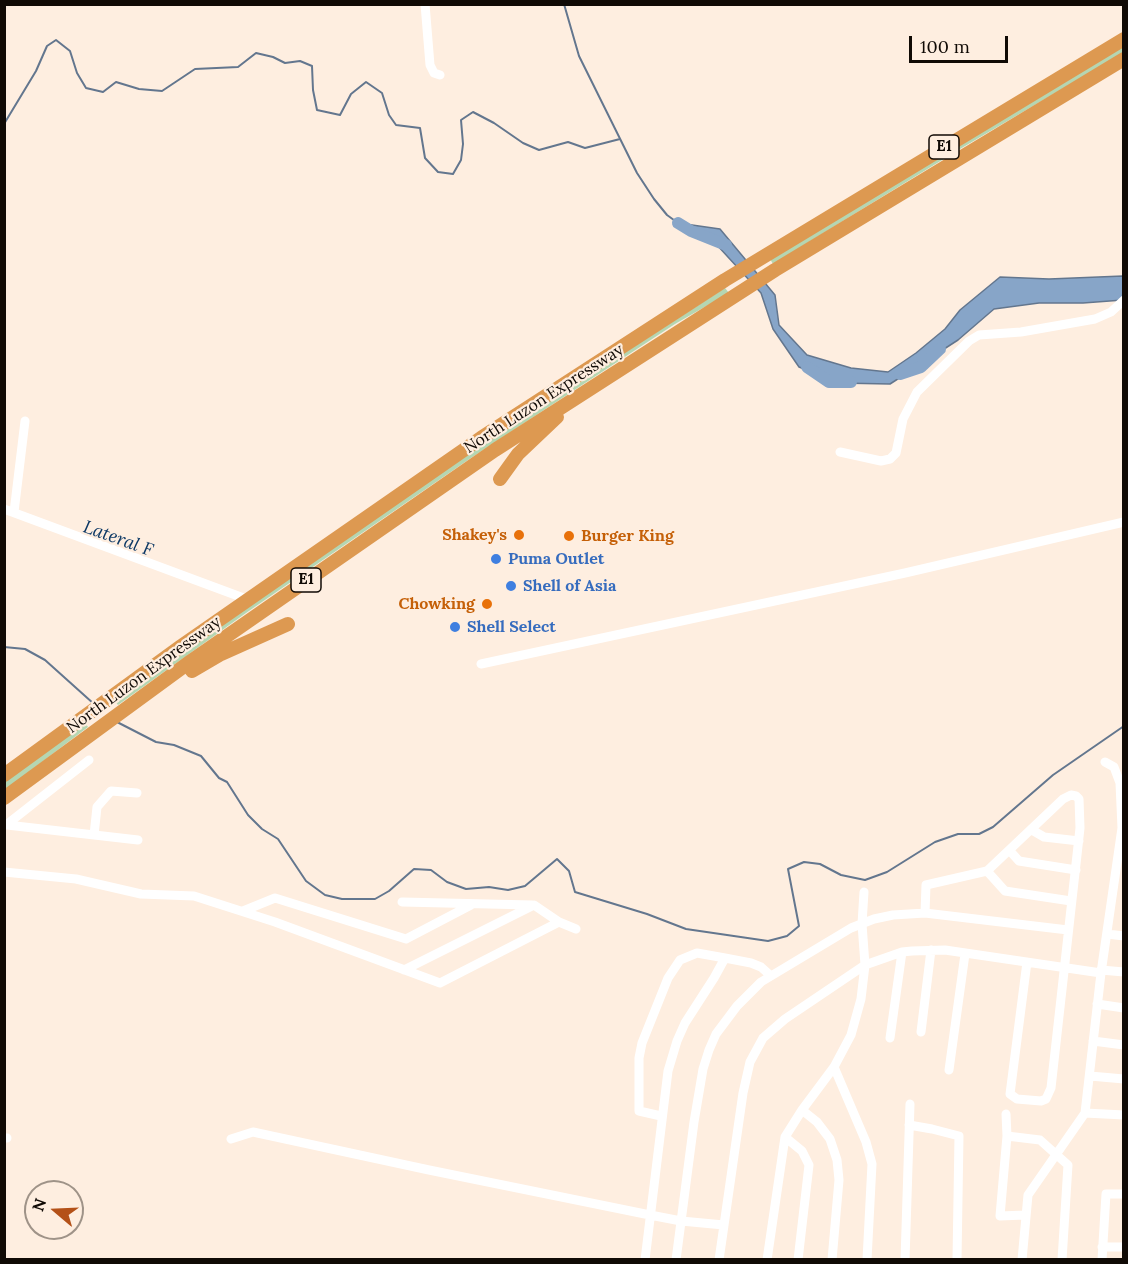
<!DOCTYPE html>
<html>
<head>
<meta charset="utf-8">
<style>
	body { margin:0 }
	#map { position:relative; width:1128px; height:1264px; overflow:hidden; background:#feeee0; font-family:Lora,serif }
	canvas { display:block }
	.frame { position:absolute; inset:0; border:6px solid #100a05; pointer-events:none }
	.north { position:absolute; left:24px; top:1180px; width:60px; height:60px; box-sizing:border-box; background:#feeee0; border:2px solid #9f9388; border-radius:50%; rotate:289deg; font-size:16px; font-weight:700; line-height:24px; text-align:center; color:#100a05 }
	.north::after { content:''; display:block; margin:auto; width:21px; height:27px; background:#b45118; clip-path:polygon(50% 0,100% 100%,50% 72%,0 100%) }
	.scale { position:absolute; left:909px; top:36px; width:99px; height:27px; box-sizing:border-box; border:3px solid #100a05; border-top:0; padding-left:8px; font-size:18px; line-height:21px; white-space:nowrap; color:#100a05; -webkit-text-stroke:4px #feeee0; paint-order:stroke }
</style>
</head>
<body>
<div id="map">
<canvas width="1128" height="1264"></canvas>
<div class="frame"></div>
<div class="north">N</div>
<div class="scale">100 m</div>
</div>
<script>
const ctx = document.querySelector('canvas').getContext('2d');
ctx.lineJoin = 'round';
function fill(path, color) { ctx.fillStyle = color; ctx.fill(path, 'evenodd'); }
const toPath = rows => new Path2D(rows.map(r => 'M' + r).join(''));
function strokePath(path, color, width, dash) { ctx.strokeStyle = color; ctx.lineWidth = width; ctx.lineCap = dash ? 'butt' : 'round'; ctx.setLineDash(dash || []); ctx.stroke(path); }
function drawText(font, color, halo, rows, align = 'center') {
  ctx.font = font + ' Lora,serif'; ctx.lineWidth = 4.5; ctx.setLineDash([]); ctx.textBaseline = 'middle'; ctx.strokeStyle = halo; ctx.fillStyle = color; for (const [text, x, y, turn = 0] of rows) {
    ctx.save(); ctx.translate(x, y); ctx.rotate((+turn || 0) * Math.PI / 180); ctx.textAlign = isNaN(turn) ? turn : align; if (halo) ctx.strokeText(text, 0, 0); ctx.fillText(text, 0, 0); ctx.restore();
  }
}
fill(toPath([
	[1123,46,1123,53,960,149,773,264,770,259],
	[725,288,729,293,675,324,471,458,246,613,118,705,114,700,395,501],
	[84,721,88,727,5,790,5,780]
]), '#b5d6b2');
const water = toPath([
	[678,223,720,229,775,295,779,325,807,355,851,368,888,372,916,353,945,329,960,310,1000,277,1049,279,1123,276,1123,300,1083,303,1039,303,994,309,958,340,890,384,838,383,799,367,773,329,761,293,705,232,678,223]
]);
fill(water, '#87a5c8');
strokePath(water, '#63768e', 1.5);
strokePath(toPath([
	[564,4,579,56,637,173,654,199,667,215,678,223],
	[4,124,36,71,47,46,56,40,70,51,77,73,86,88,103,92,116,82,139,89,162,91,195,69,238,67,256,53,273,57,285,63,300,61,312,66,313,90,317,110,340,115,351,94,366,82,382,93,389,115,396,125,420,128,425,158,438,172,453,174,461,160,463,144,461,120,473,112,494,123,523,143,539,150,568,142,585,148,620,139],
	[4,647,25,649,45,660,94,704],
	[117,722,156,742,174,745,201,756,219,778,227,782,248,815,262,829,278,839,306,881,325,895,342,899,375,899,389,891,414,869,431,870,447,882,466,889,489,887,508,890,525,886,557,859,569,871,575,892,647,914,686,929,768,941,787,936,799,926,788,869,804,862,820,864,841,875,865,880,887,872,935,842,958,834,979,834,993,827,1053,775,1124,726]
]), '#63768e', 2);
strokePath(toPath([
	[678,223,691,231,726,245],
	[807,367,829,382,851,382],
	[900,374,921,367,940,349]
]), '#87a5c8', 12);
strokePath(toPath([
	[425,4,430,65,434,73,440,75],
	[840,452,881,461,890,459,896,453,903,419,917,392,969,341,979,335,1021,332,1095,319,1111,312,1124,300],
	[4,509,249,600],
	[14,512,25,421],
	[481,664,905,573,1124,522],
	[6,825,89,760],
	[7,825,138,840],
	[1032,830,1044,837,1079,841],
	[94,835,97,807,111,791,137,793],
	[1010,851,1019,861,1076,870],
	[987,871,1005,891,1071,901],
	[4,872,76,879,141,894,194,896,275,922,440,983,559,922],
	[402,902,532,905],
	[243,911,275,898,406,939,471,905],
	[925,913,926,885,987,871,1063,799,1071,795,1076,796,1079,799,1080,828,1051,1088,1046,1099,1041,1101,1017,1099,1010,1094,1027,962],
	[1107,934,1124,936],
	[404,970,534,905,559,922,576,929],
	[1101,970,1124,972],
	[1097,1004,1124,1008],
	[921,1032,931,950],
	[890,1038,902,952],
	[1093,1041,1124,1045],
	[834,1067,866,1142,872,1164,867,1260],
	[949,1070,965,954],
	[1090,1076,1124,1079],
	[802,1110,817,1122,830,1139,837,1160,839,1180,832,1260],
	[1085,1113,1124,1115],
	[1006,1114,1007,1136,1040,1140,1068,1165,1062,1260],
	[661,1116,639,1111,639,1058,642,1043,668,978,680,960,697,953,725,958,751,963,761,967,771,976],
	[909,1125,932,1129,959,1136,957,1260],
	[1007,1136,1000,1216,1025,1215],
	[785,1137,802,1151,809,1165,798,1260],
	[4,1138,7,1138],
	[231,1139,253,1132,429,1170,650,1215,681,1221,724,1225],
	[1102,1247,1124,1247],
	[645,1260,668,1071,677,1041,685,1023,714,978,725,958],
	[676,1260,694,1122,703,1069,709,1050,716,1034,737,1006,761,982,851,928,874,919,893,915,925,913,1068,930],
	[719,1260,743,1093,750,1062,763,1038,785,1019,865,965,902,952,912,951,945,950,1101,973],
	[767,1260,785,1137,802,1110,834,1067,851,1035,861,999,865,965,862,924,864,892],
	[905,1260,910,1104],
	[1022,1260,1028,1195,1085,1113,1101,973,1122,828,1120,783,1114,767,1105,762],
	[1102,1260,1106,1194,1124,1194]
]), '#fff', 9);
strokePath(toPath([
	[500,479,518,454,557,417],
	[192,671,221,654,288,624],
	[4,775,180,647,481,438,725,280,1124,39],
	[4,798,191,661,495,450,775,270,1124,59]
]), '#dd9951', 14);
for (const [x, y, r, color] of [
	[519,535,6,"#e8710a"],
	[569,536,6,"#e8710a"],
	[496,559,6,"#3f7fe0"],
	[511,586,6,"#3f7fe0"],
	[487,604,6,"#e8710a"],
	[455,627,6,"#3f7fe0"]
]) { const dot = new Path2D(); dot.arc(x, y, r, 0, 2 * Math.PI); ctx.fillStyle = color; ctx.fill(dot); strokePath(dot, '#feeee0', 2); }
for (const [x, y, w] of [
	[944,147,30],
	[306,580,30]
]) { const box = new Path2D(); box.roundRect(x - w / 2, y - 12, w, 24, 4.5); ctx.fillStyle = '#feeee0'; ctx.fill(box); strokePath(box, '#100a05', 1.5); }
drawText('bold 15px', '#100a05', null, [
	["E1",944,147],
	["E1",306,580]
]);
drawText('16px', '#100a05', '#feeee0', [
	["North Luzon Expressway",544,399,-33],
	["North Luzon Expressway",144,675,-36]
]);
drawText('bold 16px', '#c56008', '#feeee0', [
	["Shakey's",507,535],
	["Burger King",581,536,"left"],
	["Chowking",475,604]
], 'right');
drawText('bold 16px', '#366cbe', '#feeee0', [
	["Puma Outlet",508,559],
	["Shell of Asia",523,586],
	["Shell Select",467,627]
], 'left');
drawText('italic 18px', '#0b3764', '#feeee0', [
	["Lateral F",118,539,20]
]);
</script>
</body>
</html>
